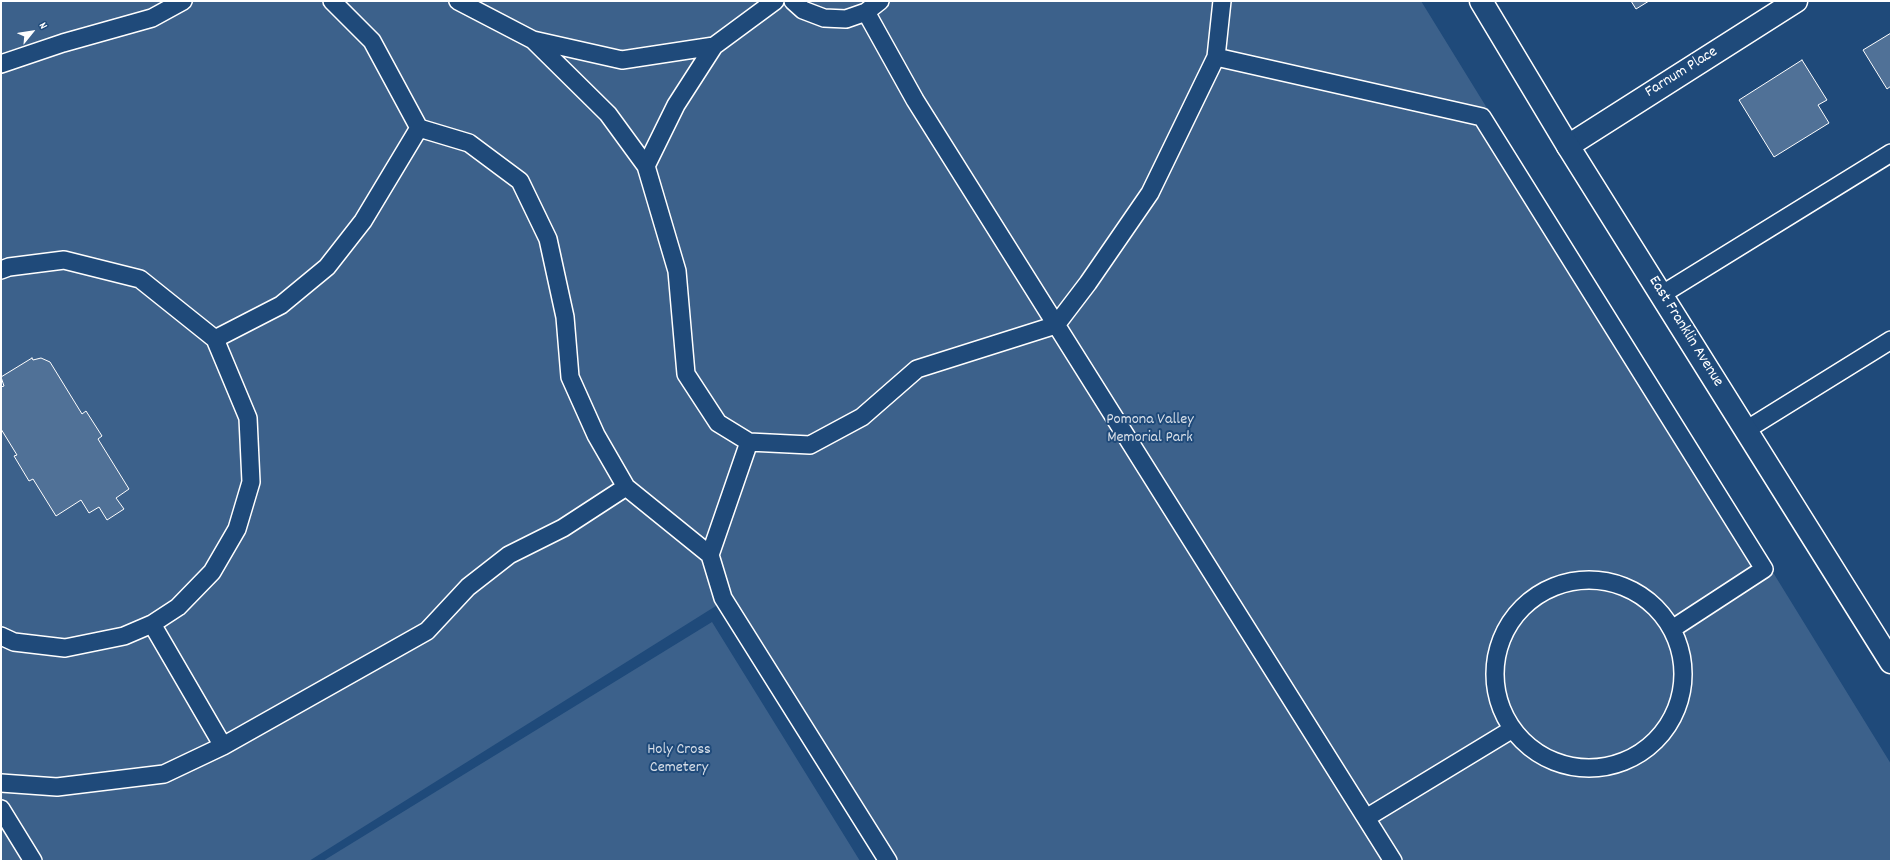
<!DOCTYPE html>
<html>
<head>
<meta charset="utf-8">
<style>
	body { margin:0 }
	#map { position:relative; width:1892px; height:862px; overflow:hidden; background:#1f4a7a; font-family:Dekko,sans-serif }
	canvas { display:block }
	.frame { position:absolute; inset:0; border:2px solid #fff; pointer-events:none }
	.north { position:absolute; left:12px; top:12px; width:40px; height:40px; -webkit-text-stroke:3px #1f4a7a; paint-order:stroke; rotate:60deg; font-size:11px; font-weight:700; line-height:16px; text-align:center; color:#fff }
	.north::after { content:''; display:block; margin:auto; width:14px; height:18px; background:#fff; clip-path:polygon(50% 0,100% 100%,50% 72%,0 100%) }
</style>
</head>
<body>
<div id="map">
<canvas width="1892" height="862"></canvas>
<div class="frame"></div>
<div class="north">N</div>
</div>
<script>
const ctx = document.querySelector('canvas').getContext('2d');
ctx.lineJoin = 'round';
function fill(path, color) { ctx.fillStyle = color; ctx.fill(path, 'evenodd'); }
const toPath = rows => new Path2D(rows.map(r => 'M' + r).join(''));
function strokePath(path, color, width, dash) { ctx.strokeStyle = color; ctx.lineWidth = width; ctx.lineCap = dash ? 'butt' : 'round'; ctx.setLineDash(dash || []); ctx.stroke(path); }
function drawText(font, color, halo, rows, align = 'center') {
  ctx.font = font + ' Dekko,sans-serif'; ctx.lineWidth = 4; ctx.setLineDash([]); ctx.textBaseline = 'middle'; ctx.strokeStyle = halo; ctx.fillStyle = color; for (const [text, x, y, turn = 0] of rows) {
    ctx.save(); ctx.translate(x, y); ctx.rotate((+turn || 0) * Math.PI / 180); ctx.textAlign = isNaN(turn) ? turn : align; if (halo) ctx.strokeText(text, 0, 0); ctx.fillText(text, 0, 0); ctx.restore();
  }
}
fill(toPath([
	[1,1,1421,1,1891,764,1891,861,880,861,719,604,309,861,1,861],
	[712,622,860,861,323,861]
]), '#3c618b');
const building = toPath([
	[1631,1,1649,1,1636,9,1631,1],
	[1891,33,1891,86,1887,89,1863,50,1891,33],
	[1802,60,1827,100,1818,105,1829,123,1774,157,1739,100,1802,60],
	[32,358,33,360,41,358,50,362,82,414,86,411,102,436,98,439,129,489,116,498,124,509,107,520,99,507,89,513,81,500,56,516,33,479,29,481,14,456,17,455,1,429,1,387,4,386,1,377,32,358]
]);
fill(building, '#507197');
strokePath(building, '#fff', 1);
const lane = toPath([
	[458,1,533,40,608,114,646,166,677,271,686,374,718,423,749,442,810,445,862,417,917,369,1056,325,1088,283,1150,193,1216,57,1222,1],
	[793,1,803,10,824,18,846,19,866,12,880,1],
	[866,12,915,100,1393,861],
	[533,40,622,60,714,46,676,105,646,166],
	[714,46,775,1],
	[1216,57,1482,117,1764,569,1672,629],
	[1,64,63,43,152,18,183,1],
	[419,128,469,143,520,181,548,239,565,317,570,377,596,435,626,487,710,555,723,598,888,861],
	[1,270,9,267,64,260,140,279,215,339,248,418,251,482,237,529,212,572,178,607,152,624,124,636,65,648,14,642,1,636],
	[1661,295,1891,153],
	[215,339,281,305,327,267,363,221,419,128,372,41,332,1],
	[1746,430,1891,340],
	[710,555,749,442],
	'1495 674a94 94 0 1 1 188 0a94 94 0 1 1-188 0Z',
	[152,624,223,746],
	[1,783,57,787,164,774,223,746,427,631,468,587,509,555,563,528,626,487],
	[1,809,33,861],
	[1366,818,1511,730]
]);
const street = toPath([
	[1568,146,1796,1]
]);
const secondary = toPath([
	[1481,1,1568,146,1891,662]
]);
strokePath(lane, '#fff', 20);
strokePath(street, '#fff', 25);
strokePath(secondary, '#fff', 25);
strokePath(lane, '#1f4a7a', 17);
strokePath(street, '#1f4a7a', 22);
strokePath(secondary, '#1f4a7a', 22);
drawText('16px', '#fff', '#1f4a7a', [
	["Farnum Place",1682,73,-32],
	["East Franklin Avenue",1685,332,58]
]);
drawText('16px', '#d8dfe8', '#1f4a7a', [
	["Pomona Valley",1150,421],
	["Memorial Park",1150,439],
	["Holy Cross",679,751],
	["Cemetery",679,769]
]);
</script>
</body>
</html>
